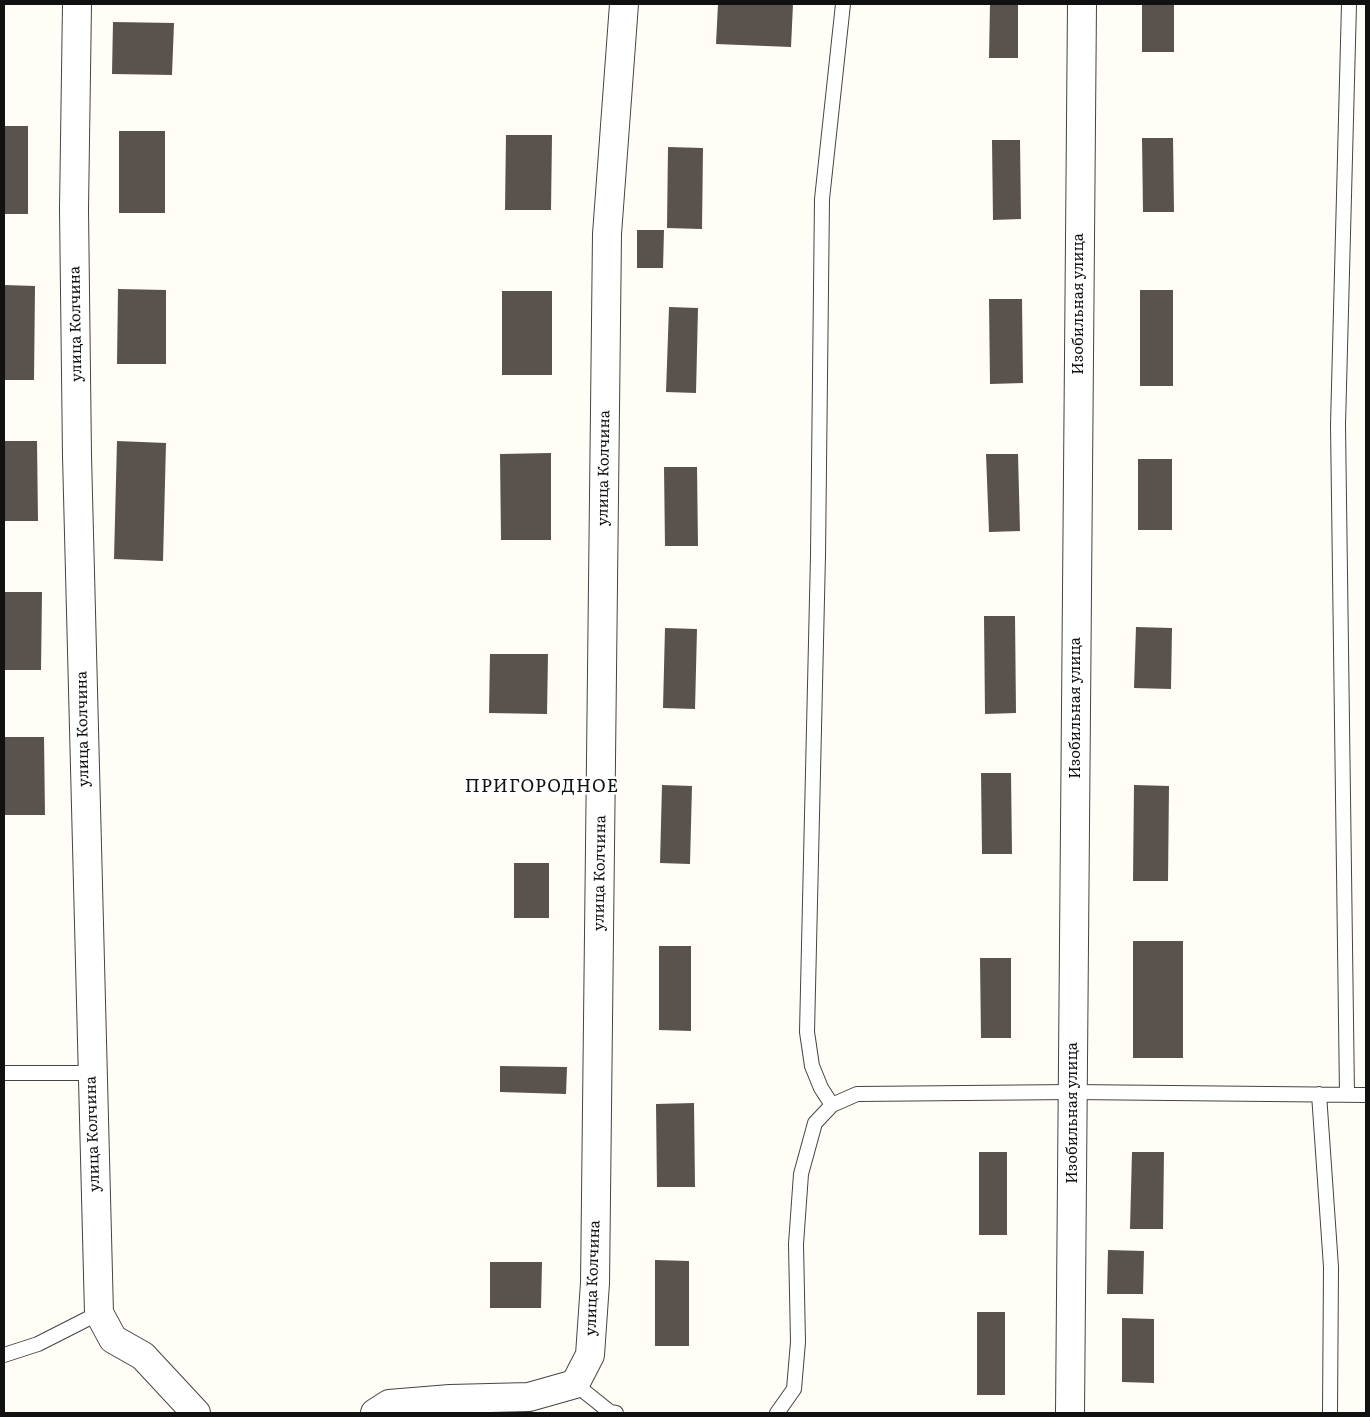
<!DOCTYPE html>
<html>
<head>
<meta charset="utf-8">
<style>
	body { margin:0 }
	#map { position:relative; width:1370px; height:1417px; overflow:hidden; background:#fffdf5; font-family:Literata,serif }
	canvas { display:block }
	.frame { position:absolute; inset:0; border:5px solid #111; pointer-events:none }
</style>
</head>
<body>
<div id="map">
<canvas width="1370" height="1417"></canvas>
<div class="frame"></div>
</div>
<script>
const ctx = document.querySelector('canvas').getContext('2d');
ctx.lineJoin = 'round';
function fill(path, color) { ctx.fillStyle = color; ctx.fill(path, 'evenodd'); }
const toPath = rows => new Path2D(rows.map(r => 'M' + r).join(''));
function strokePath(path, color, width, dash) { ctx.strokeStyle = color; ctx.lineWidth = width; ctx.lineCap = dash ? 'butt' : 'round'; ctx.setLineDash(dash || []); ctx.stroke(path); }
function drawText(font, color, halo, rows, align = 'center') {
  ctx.font = font + ' Literata,serif'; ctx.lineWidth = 5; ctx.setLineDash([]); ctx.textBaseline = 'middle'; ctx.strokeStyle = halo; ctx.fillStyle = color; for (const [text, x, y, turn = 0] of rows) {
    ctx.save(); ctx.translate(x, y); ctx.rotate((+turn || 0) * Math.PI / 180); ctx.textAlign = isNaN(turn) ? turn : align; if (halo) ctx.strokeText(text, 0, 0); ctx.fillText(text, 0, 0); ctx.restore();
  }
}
fill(toPath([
	[718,4,793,4,791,47,716,44],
	[990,4,1018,4,1018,58,989,58],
	[1142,4,1174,4,1174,52,1142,52],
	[113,22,174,23,172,75,112,74],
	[4,126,28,126,28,214,4,214],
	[119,131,165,131,165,213,119,213],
	[506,135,552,135,551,210,505,210],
	[1142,138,1173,138,1174,212,1143,212],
	[992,140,1020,140,1021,219,993,220],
	[668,147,703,148,702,229,667,228],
	[637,230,664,230,663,268,637,268],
	[4,285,35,286,34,380,4,380],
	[118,289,166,290,166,364,117,364],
	[1140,290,1173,290,1173,386,1140,386],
	[502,291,552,291,552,375,502,375],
	[989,299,1022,299,1023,383,990,384],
	[669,307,698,308,696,393,666,392],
	[4,441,37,441,38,521,4,521],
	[117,441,166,443,163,561,114,559],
	[551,453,551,540,501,540,500,454],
	[986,454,1018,454,1020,531,989,532],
	[1138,459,1172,459,1172,530,1138,530],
	[664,467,697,467,698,546,665,546],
	[4,592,42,592,41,670,4,670],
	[984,616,1015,616,1016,713,985,714],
	[1136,627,1172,628,1171,689,1134,688],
	[665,628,697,629,695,709,663,708],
	[490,654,548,654,547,714,489,713],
	[4,737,44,737,45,815,4,815],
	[981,773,1011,773,1012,854,982,854],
	[662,785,692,786,690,864,660,863],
	[1134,785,1169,786,1168,881,1133,881],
	[514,863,549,863,549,918,514,918],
	[1133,941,1183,941,1183,1058,1133,1058],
	[659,946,691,946,691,1031,659,1030],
	[980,958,1011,958,1011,1038,981,1038],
	[500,1066,567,1067,566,1094,500,1092],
	[694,1103,695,1187,657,1187,656,1104],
	[979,1152,1007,1152,1007,1235,979,1235],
	[1132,1152,1164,1152,1163,1229,1130,1229],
	[1108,1250,1144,1251,1143,1294,1107,1294],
	[655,1260,689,1261,689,1346,655,1346],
	[490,1262,542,1262,541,1308,490,1308],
	[977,1312,1005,1312,1005,1395,977,1395],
	[1122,1318,1154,1319,1154,1383,1122,1382]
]), '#5a524d');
const service = toPath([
	[4,1073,91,1073],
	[1319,1094,1331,1267,1330,1413],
	[1347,1094,1338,425,1349,4],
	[832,1105,821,1088,812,1066,807,1032,818,555,822,199,843,4],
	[4,1355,38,1344,99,1313],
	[575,1384,610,1412,616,1413],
	[777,1413,794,1389,798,1342,796,1244,801,1174,815,1123,832,1105,857,1094,1073,1092,1366,1095]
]);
const minor = toPath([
	[77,4,74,209,77,456,99,1313,113,1339,143,1356,196,1413],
	[375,1413,389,1404,450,1399,529,1397,575,1384,590,1355,595,1283,607,234,624,4],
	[1070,1413,1082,4]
]);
strokePath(service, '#444', 16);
strokePath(minor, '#444', 30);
strokePath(service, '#fff', 14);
strokePath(minor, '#fff', 28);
drawText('15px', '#111', '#fff', [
	["Изобильная улица",1079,304,-90],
	["улица Колчина",76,324,-91],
	["улица Колчина",604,468,-89],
	["Изобильная улица",1076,708,-90],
	["улица Колчина",83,729,-91],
	["улица Колчина",600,873,-89],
	["Изобильная улица",1073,1113,-90],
	["улица Колчина",93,1134,-92],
	["улица Колчина",593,1278,-88]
]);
ctx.letterSpacing = '1px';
drawText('18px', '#111', '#fff', [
	["ПРИГОРОДНОЕ",542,787]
]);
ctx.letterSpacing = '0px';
</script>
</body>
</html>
